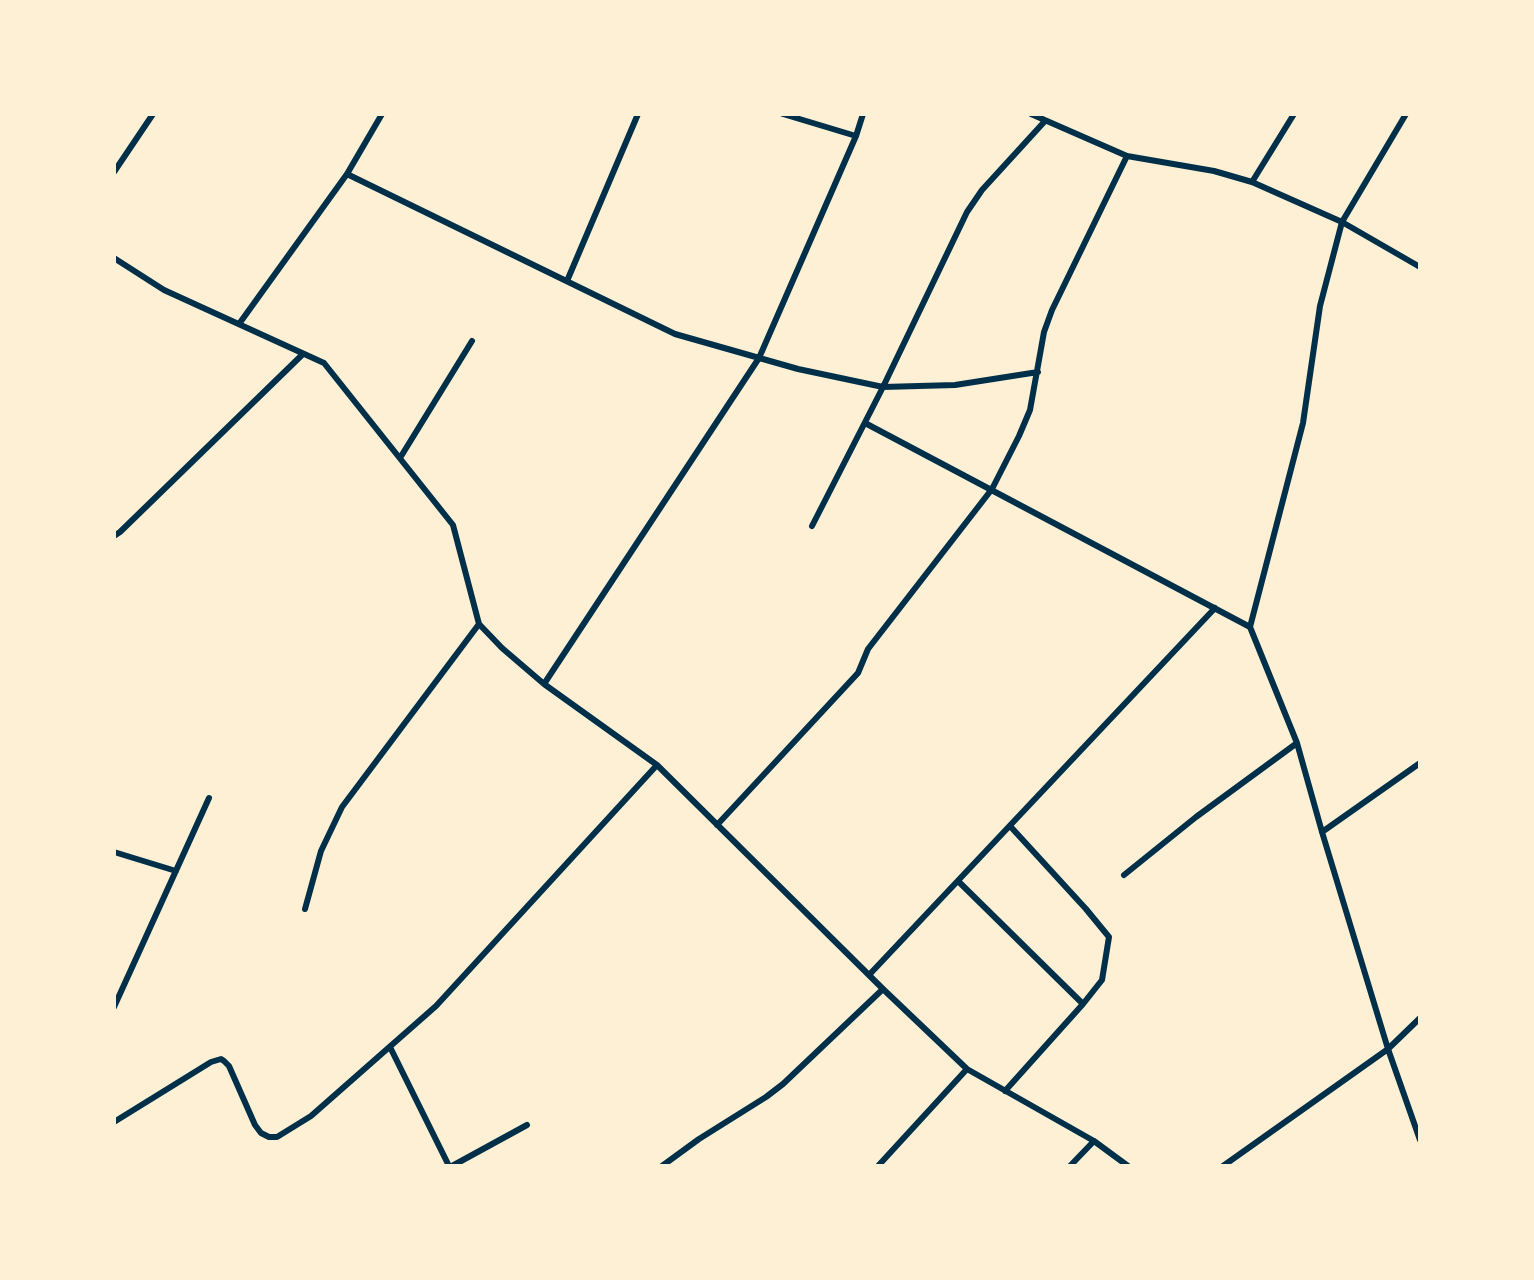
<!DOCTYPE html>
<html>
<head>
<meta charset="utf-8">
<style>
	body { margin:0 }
	#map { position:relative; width:1534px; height:1280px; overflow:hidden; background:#fdf0d5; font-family:Poppins,sans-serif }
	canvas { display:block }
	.frame { position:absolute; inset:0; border:116px solid #fdf0d5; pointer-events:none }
</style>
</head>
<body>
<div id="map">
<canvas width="1534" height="1280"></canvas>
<div class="frame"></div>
</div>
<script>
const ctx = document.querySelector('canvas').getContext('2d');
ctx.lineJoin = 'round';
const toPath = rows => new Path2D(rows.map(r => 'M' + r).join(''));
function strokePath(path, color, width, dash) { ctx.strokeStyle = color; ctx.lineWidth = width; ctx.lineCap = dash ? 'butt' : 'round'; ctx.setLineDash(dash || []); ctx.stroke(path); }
strokePath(toPath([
	[783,114,856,136],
	[1031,114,1127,156,1214,171,1252,182,1342,222,1420,267],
	[1406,114,1342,222,1320,306,1303,423,1250,627,1297,743,1322,832,1388,1049,1420,1140],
	[114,172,153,114],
	[347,174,675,334,798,369,883,387,955,385,1038,372],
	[1252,182,1294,114],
	[114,258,164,290,324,363,453,525,479,624,502,648,544,684,657,765,883,989,967,1069,1094,1141,1128,1166],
	[567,281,638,114],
	[239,324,347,174,382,114],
	[865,423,1250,627],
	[400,458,472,341],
	[812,526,883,387,967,212,982,190,1045,121],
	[114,536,120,532,303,354],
	[544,684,759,358,856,136,863,114],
	[717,825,858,673,868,649,992,489,1019,436,1030,410,1044,332,1052,310,1127,156],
	[1322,832,1420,763],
	[114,852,176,871],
	[1124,875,1196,817,1297,743],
	[958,881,1083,1004],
	[305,909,321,851,342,807,479,624],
	[869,975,1215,608],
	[114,1007,209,798],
	[390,1047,449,1166],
	[1005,1091,1083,1004,1102,980,1109,937,1086,909,1010,826],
	[114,1122,211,1062,221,1059,224,1061,229,1066,255,1125,261,1133,269,1137,277,1137,311,1116,436,1006,657,765],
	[452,1166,527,1125],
	[662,1166,699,1139,766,1097,783,1084,883,989],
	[878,1166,967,1069],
	[1070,1166,1094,1141],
	[1223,1166,1388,1049,1420,1018]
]), '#003049', 6);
</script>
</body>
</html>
